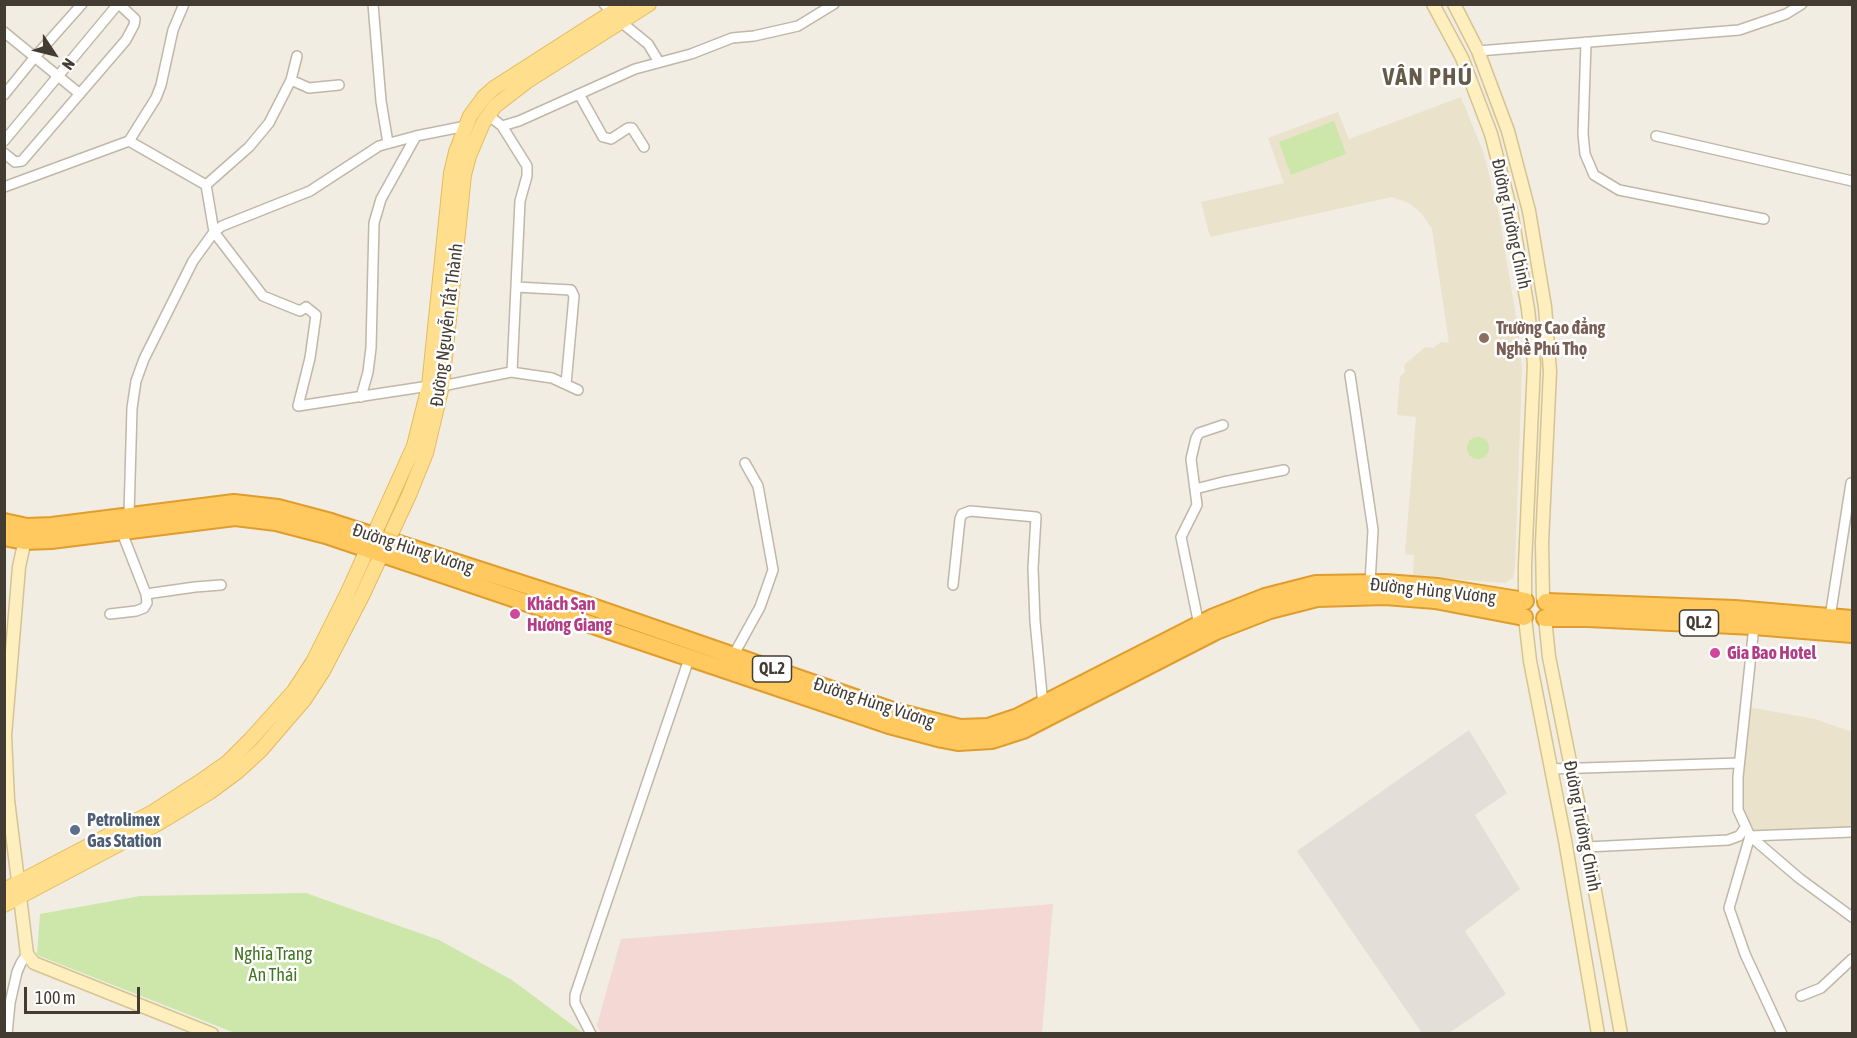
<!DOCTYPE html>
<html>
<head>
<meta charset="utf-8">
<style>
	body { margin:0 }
	#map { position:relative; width:1857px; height:1038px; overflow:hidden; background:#f1ede2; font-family:"Asap Condensed",sans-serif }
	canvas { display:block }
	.frame { position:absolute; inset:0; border:6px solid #433c32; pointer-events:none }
	.north { position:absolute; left:24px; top:24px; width:60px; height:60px; -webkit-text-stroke:4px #fff; paint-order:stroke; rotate:125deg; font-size:16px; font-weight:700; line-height:24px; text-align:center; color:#433c32 }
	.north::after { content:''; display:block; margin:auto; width:21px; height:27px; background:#433c32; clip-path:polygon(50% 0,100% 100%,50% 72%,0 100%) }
	.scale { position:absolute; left:24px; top:987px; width:116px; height:27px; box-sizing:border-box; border:3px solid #433c32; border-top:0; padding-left:8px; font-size:18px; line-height:21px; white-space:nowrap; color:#433c32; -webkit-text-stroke:4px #fff; paint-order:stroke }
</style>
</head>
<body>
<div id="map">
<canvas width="1857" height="1038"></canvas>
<div class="frame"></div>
<div class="north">N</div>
<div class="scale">100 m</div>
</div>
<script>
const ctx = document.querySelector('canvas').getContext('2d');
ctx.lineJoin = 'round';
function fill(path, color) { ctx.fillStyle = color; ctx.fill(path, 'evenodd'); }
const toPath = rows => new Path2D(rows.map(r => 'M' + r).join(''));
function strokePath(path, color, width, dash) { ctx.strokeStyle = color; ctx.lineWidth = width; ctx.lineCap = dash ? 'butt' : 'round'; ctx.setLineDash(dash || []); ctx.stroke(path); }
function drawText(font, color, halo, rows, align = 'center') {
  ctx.font = font + ' "Asap Condensed",sans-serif'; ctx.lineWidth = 5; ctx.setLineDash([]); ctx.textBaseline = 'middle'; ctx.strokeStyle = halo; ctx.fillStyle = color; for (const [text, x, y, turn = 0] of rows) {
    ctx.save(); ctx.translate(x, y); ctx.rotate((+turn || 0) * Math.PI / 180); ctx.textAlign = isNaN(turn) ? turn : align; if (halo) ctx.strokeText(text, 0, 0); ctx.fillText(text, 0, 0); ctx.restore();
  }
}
fill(toPath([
	[1469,730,1507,793,1475,815,1520,889,1465,931,1506,994,1449,1033,1422,1033,1297,851]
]), '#e3ded7');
fill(toPath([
	[1461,97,1484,154,1499,215,1519,334,1522,371,1515,566,1513,578,1505,583,1413,576,1414,555,1405,554,1416,417,1397,415,1400,376,1405,372,1404,365,1425,347,1433,348,1441,342,1449,343,1432,229,1422,214,1409,203,1392,197,1210,237,1201,202,1284,183,1268,138,1338,112,1349,139],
	[1748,707,1815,719,1852,732,1852,828,1751,833,1739,803]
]), '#ebe2cb');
fill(toPath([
	[1053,904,1042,1033,601,1034,597,1025,621,939]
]), '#f3d8d4');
fill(toPath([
	[1334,121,1346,154,1291,175,1279,142],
	'1467 448a11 11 0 1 1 22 0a11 11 0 1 1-22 0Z',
	[306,893,439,940,512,980,583,1033,235,1033,37,955,40,914,140,896]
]), '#cce7a9');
const street = toPath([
	[373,4,381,101,388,143],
	[604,4,621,22,648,44,659,62],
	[4,32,80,94],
	[1586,42,1583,134,1585,154,1594,175,1619,190,1764,219],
	[1478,51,1739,30,1786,14,1802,4],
	[291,80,309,88,339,85],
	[579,94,603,137,611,139,628,128,632,128,644,147],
	[4,95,34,58,82,4],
	[488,115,502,126,527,166,527,176,520,201,512,372],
	[502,126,519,121,635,69,691,54,732,38,754,36,798,26,834,4],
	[1656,136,1852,181],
	[4,141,118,4],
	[129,141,156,98,161,85,173,30,184,4],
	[4,153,15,162,22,161,126,40,134,25,135,19,119,4],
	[206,185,249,147,269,123,291,80,297,56],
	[4,187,129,141,206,185,214,232,263,296,300,311,306,307,316,315,310,358,298,406,429,386],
	[516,287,571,290,574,296,566,384],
	[1350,375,1373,530,1370,583],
	[442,386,511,372,552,378,578,390],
	[361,397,368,372,371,348,374,223,381,199,416,136],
	[1195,489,1223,482,1284,470],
	[129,515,132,408,136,381,144,359,193,261,214,232,222,226,310,191,379,146,416,136,466,126],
	[953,585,960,519,962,514,970,511,1036,517,1033,568,1035,621,1043,705],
	[146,594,195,587,221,585],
	[110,614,136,611,144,608,147,603,146,594,121,530],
	[1830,617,1851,483],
	[1199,625,1181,537,1197,505,1191,459,1196,438,1199,433,1223,425],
	[1754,626,1738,777,1738,810,1750,836,1799,878,1852,917],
	[733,656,760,607,773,570,758,486,745,463],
	[1551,769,1739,763],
	[1587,847,1728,840,1739,836,1745,828],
	[1801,996,1821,988,1852,959],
	[7,1034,10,1003,17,972,21,963,27,954],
	[591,1034,575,1003,575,995,690,656],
	[1782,1034,1745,954,1729,908,1750,836,1852,832]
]);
const secondary = toPath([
	[1433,4,1462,58,1491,134,1511,211,1528,309,1534,364,1525,565,1525,601],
	[1454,4,1478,51,1508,131,1529,211,1545,307,1550,371,1542,543,1543,598],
	[26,535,19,567,5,736,8,800,27,954,34,963,212,1034],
	[1525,618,1530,661,1565,840,1598,1034],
	[1545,618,1549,657,1587,847,1621,1034]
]);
const primary = toPath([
	[4,890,153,812,201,781,228,762,250,740,294,691,313,662,348,592,414,446,429,386,451,173,456,152,470,116,484,97,494,88,625,4],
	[4,905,159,823,210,792,237,772,261,750,304,700,323,671,362,596,409,495,426,453,442,386,464,175,469,156,483,123,495,106,529,80,649,4]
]);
const highway = toPath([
	[4,522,27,527,52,526,234,503,278,508,331,522,581,603,893,711,960,728,988,727,1018,717,1214,617,1265,597,1316,584,1385,583,1438,587,1525,601],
	[4,537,24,541,51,540,235,517,276,522,326,535,889,725,942,739,958,742,992,740,1023,730,1216,631,1270,610,1317,598,1385,596,1435,600,1524,617],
	[1546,602,1735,609,1852,619],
	[1545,618,1588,618,1754,626,1852,634]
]);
strokePath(street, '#c0b7a7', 12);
strokePath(secondary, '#d6c392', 15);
strokePath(primary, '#e5bb5c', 16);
strokePath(highway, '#e09d2d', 20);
strokePath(street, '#fff', 9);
strokePath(secondary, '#ffefbe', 12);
strokePath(primary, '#ffde8d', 14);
strokePath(highway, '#ffc95f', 16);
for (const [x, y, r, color] of [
	[1484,338,6,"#8d6e63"],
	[515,614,6,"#d1479c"],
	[1715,653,6,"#d1479c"],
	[75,830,6,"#5c6f8a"]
]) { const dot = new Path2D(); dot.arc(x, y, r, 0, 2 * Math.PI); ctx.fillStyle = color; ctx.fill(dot); strokePath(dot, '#fff', 2); }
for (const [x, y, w] of [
	[1699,623,39],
	[772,669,39]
]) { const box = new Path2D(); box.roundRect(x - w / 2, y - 13, w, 26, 4.5); ctx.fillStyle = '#fff'; ctx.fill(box); strokePath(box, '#433c32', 1.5); }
drawText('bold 16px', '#433c32', null, [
	["QL.2",1699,623],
	["QL.2",772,669]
]);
drawText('18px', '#433c32', '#fff', [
	["Đường Trường Chinh",1511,224,78],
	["Đường Nguyễn Tất Thành",447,325,-83],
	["Đường Hùng Vương",413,549,18],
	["Đường Hùng Vương",1433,591,6],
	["Đường Hùng Vương",874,703,18],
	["Đường Trường Chinh",1582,826,79]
]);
drawText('bold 18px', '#785e54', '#fff', [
	["Trường Cao đẳng",1496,328],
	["Nghề Phú Thọ",1496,349]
], 'left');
drawText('bold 18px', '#b23c85', '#fff', [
	["Khách Sạn",527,604],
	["Hương Giang",527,625],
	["Gia Bao Hotel",1727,653]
], 'left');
drawText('bold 18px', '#4e5e75', '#fff', [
	["Petrolimex",87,820],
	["Gas Station",87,841]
], 'left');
drawText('18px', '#447525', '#fff', [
	["Nghĩa Trang",273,954],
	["An Thái",273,975]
]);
ctx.letterSpacing = '1.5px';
drawText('bold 24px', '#665a49', '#fff', [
	["VÂN PHÚ",1428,77]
]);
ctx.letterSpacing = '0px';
</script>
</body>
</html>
